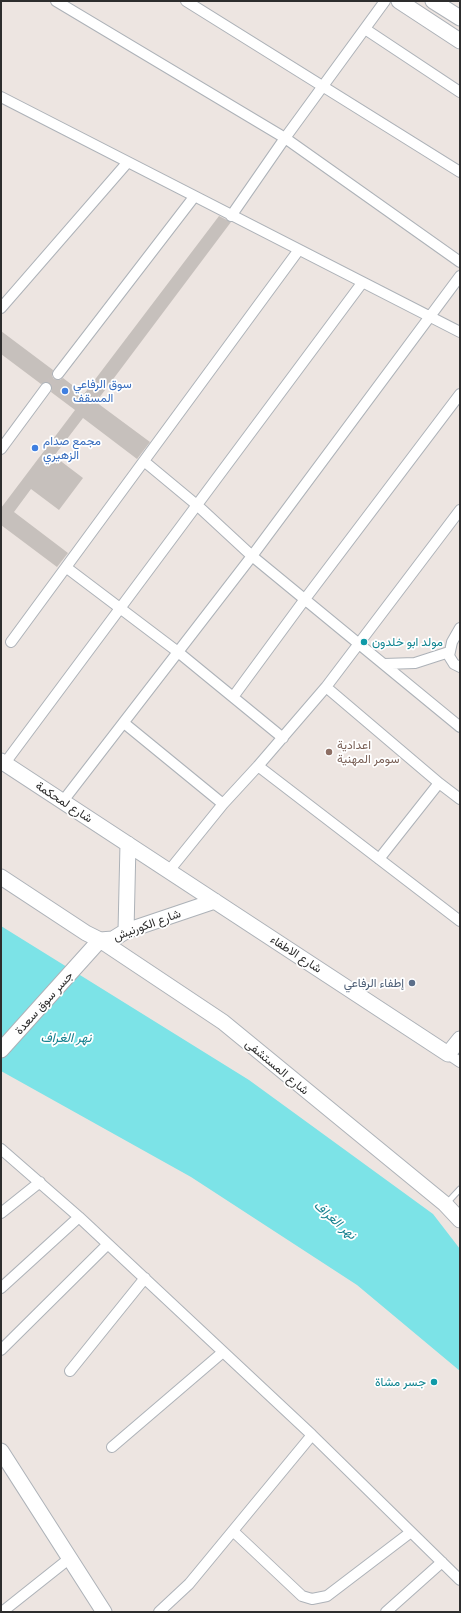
<!DOCTYPE html>
<html>
<head>
<meta charset="utf-8">
<style>
	body { margin:0 }
	#map { position:relative; width:461px; height:1613px; overflow:hidden; background:#ede5e1; font-family:"Golos Text",sans-serif }
	canvas { display:block }
	.frame { position:absolute; inset:0; border:2px solid #2d2d2d; pointer-events:none }
</style>
</head>
<body>
<div id="map">
<canvas width="461" height="1613"></canvas>
<div class="frame"></div>
</div>
<script>
const ctx = document.querySelector('canvas').getContext('2d');
ctx.lineJoin = 'round';
function fill(path, color) { ctx.fillStyle = color; ctx.fill(path, 'evenodd'); }
const toPath = rows => new Path2D(rows.map(r => 'M' + r).join(''));
function strokePath(path, color, width, dash) { ctx.strokeStyle = color; ctx.lineWidth = width; ctx.lineCap = dash ? 'butt' : 'round'; ctx.setLineDash(dash || []); ctx.stroke(path); }
function drawText(font, color, halo, rows, align = 'center') {
  ctx.font = font + ' "Golos Text",Vazirmatn,sans-serif'; ctx.lineWidth = 3.5; ctx.setLineDash([]); ctx.textBaseline = 'middle'; ctx.strokeStyle = halo; ctx.fillStyle = color; for (const [text, x, y, turn = 0] of rows) {
    ctx.save(); ctx.translate(x, y); ctx.rotate((+turn || 0) * Math.PI / 180); ctx.textAlign = isNaN(turn) ? turn : align; if (halo) ctx.strokeText(text, 0, 0); ctx.fillText(text, 0, 0); ctx.restore();
  }
}
fill(toPath([
	[1,926,249,1080,433,1214,460,1249,460,1371,357,1285,191,1177,1,1071]
]), '#7ce3e7');
fill(toPath([
	[219,216,231,222,96,402,150,442,137,459,83,418,54,456,83,478,59,510,31,489,14,512,68,553,57,567,1,525,1,508,75,410,51,392,52,388,50,383,46,382,41,384,1,354,1,331,53,370,52,376,54,379,60,380,63,378,84,394]
]), '#c6c0bc');
strokePath(toPath([
	[46,388,58,374]
]), '#c7c0bd', 10, [10, 5]);
const lane = toPath([
	[446,1204,460,1189]
]);
const street = toPath([
	[56,1,285,138,460,262],
	[186,1,460,172],
	[365,29,460,92],
	[1,97,460,332],
	[231,216,285,138,385,1],
	[1,308,127,163],
	[58,374,194,197],
	[1,449,46,388],
	[145,462,198,506,252,556,460,727],
	[67,568,178,652,283,738],
	[460,628,452,642,449,656,454,664,460,667],
	[11,642,298,251],
	[384,664,415,663,449,652],
	[326,687,439,783,379,859],
	[233,697,305,599,460,394],
	[124,723,223,804],
	[5,763,362,283],
	[258,766,460,921],
	[439,783,460,799],
	[63,801,252,556,460,276],
	[168,872,223,804,258,766,326,687,460,510],
	[448,1054,460,1062],
	[1,1149,79,1217,312,1435,460,1580],
	[1,1213,40,1182],
	[1,1288,79,1217],
	[1,1350,108,1244],
	[70,1371,145,1278],
	[112,1447,223,1352],
	[233,1531,302,1596,312,1599,327,1596,411,1532],
	[2,1612,70,1558],
	[159,1612,189,1584,312,1435],
	[386,1612,442,1562]
]);
const secondary = toPath([
	[399,1,460,41],
	[433,1,460,18],
	[1,761,448,1054,460,1039],
	[1,877,86,933,100,940,113,939,126,931,215,901],
	[126,931,128,844],
	[1,1050,100,940,223,1022,445,1204,460,1220],
	[1,1451,104,1612]
]);
strokePath(lane, '#adb2b8', 7);
strokePath(street, '#adb2b8', 12);
strokePath(secondary, '#adb2b8', 17);
strokePath(lane, '#fff', 5);
strokePath(street, '#fff', 10);
strokePath(secondary, '#fff', 15);
for (const [x, y, r, color] of [
	[65,391,4,"#3f7fe0"],
	[35,448,4,"#3f7fe0"],
	[364,642,4,"#0f9aa8"],
	[329,752,4,"#8d6e63"],
	[412,983,4,"#5c6f8a"],
	[434,1382,4,"#0f9aa8"]
]) { const dot = new Path2D(); dot.arc(x, y, r, 0, 2 * Math.PI); ctx.fillStyle = color; ctx.fill(dot); strokePath(dot, '#fff', 1.5); }
drawText('12px', '#366cbe', '#fff', [
	["سوق الرفاعي",73,384],
	["المسقف",73,398],
	["مجمع صدام",43,441],
	["الزهيري",43,455]
], 'left');
drawText('12px', '#0d838f', '#fff', [
	["مولد ابو خلدون",372,642],
	["جسر مشاة",426,1382,"right"]
], 'left');
drawText('12px', '#785e54', '#fff', [
	["اعدادية",337,745],
	["سومر المهنية",337,759]
], 'left');
drawText('12px', '#2d2d2d', '#fff', [
	["شارع لمحكمة",64,802,33],
	["شارع الكورنيش",147,925,-20],
	["شارع الاطفاء",296,954,33],
	["جسر سوق سعدة",44,1003,-48],
	["شارع المستشفى",277,1067,40]
]);
drawText('12px', '#4e5e75', '#fff', [
	["إطفاء الرفاعي",404,983]
], 'right');
drawText('italic 13px', '#178290', '#fff', [
	["نهر الغراف",66,1038],
	["نهر الغراف",335,1220,41]
]);
</script>
</body>
</html>
